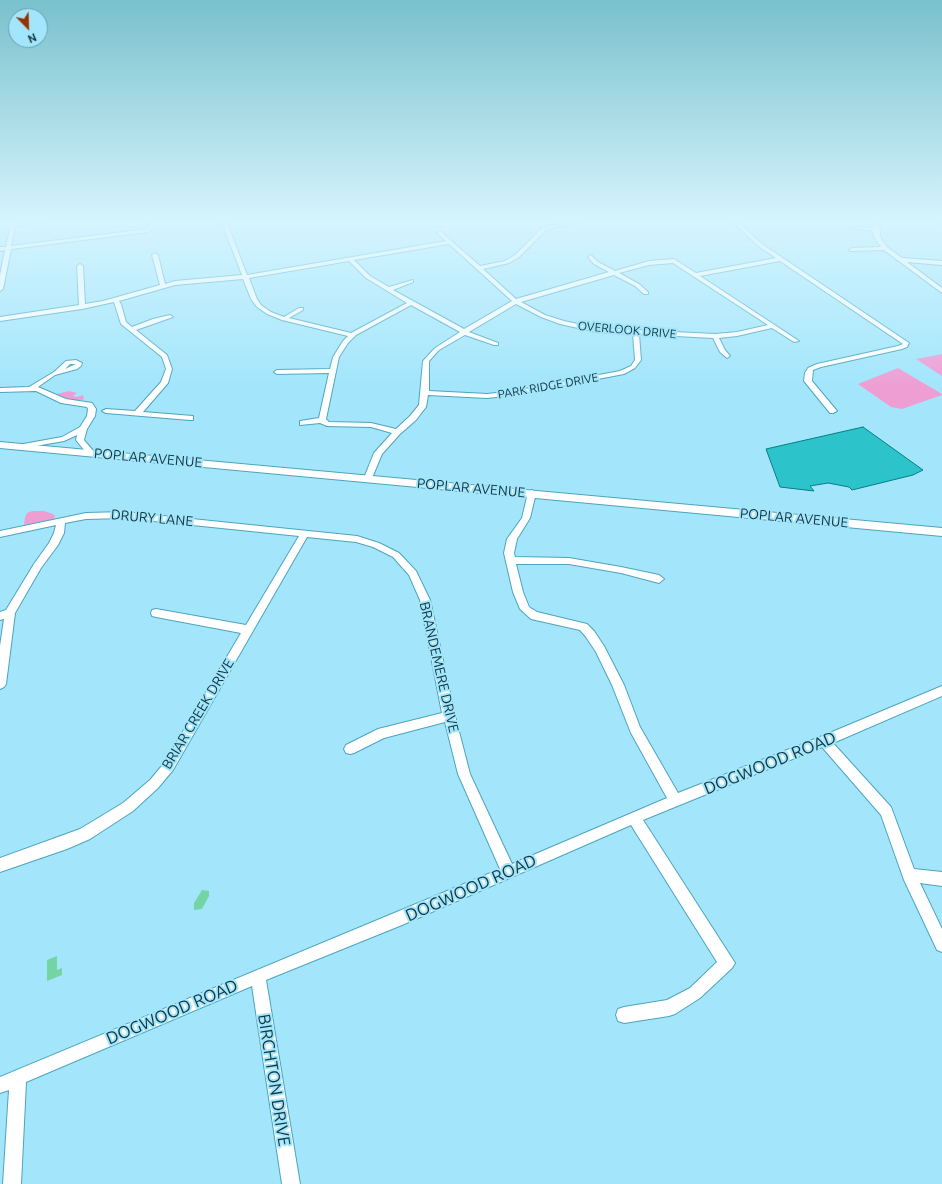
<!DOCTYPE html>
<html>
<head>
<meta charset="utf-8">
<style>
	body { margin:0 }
	#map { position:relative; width:942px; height:1184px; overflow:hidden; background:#a3e6fc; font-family:Ubuntu,sans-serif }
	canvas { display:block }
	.north { position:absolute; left:8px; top:8px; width:40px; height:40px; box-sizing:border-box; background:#a3e6fc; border:1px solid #68a0b1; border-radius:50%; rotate:157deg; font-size:11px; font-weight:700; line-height:16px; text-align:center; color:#103640 }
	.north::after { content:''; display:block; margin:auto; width:14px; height:18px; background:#973302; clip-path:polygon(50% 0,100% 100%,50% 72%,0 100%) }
</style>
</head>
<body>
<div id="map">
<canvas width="942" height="1184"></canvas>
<div class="north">N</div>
</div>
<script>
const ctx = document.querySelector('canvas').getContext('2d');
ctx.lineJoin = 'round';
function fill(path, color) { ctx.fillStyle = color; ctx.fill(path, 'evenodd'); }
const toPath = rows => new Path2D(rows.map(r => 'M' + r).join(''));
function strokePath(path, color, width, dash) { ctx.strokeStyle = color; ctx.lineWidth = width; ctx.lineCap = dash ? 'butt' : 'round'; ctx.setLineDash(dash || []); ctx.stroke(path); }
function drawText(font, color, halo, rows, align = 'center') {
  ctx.font = font + ' Ubuntu,sans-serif'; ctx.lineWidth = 4; ctx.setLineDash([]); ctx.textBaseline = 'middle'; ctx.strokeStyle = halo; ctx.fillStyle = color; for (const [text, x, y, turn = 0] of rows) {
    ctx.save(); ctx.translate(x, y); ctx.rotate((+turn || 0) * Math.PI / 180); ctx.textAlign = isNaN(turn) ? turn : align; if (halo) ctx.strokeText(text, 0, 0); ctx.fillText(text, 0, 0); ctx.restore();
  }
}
fill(toPath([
	[942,354,942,376,916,359],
	[898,368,942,394,942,395,902,409,891,407,858,384],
	[69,391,77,393,73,396,77,397,83,395,84,399,82,400,71,400,57,394],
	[32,511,44,511,53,514,55,516,54,519,24,525,25,517,27,513]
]), '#ef9ed4');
fill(toPath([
	[202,890,209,891,209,896,202,909,194,910,194,903],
	[57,956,57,970,62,968,62,975,47,981,47,960]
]), '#72d5a3');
const building = toPath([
	[863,427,923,470,913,475,852,490,849,487,828,483,810,486,814,491,780,487,766,449,863,427]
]);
fill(building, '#2cc3ca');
strokePath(building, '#027f84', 1);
const minor = toPath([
	[12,220,16,220,16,223,53,220,15,226,11,246,147,229,150,226,149,220,154,220,155,227,148,232,11,249,3,289,0,291,0,275,5,250,0,251,0,247,6,247,12,220],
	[221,220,226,220,247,275,446,241,437,233,440,231,480,266,505,261,515,255,543,227,577,220,588,220,547,229,519,257,509,263,483,269,516,299,609,272,594,264,588,257,591,255,598,262,615,271,649,261,674,259,696,273,776,258,758,246,731,220,736,220,762,244,909,343,907,347,902,349,821,367,813,370,812,381,837,411,833,413,830,413,804,381,805,373,808,368,817,364,898,346,903,344,780,261,700,276,799,341,794,342,772,328,737,336,719,338,725,350,730,356,727,358,720,352,713,338,639,334,641,360,635,368,624,374,514,395,487,398,428,395,426,407,416,420,400,434,382,454,372,478,368,481,364,478,374,453,392,433,371,427,327,426,320,423,300,425,300,421,319,418,329,373,277,374,274,372,277,370,330,369,333,357,343,341,348,336,282,320,267,314,257,307,251,299,243,279,175,285,119,301,121,304,126,322,132,327,153,319,170,315,173,317,136,330,167,355,172,369,168,383,143,412,193,416,193,420,190,420,106,413,102,411,106,409,135,411,161,382,166,369,162,357,121,324,114,302,82,309,0,321,0,317,79,305,77,266,80,264,83,266,85,304,103,301,160,285,152,255,155,253,158,255,165,284,175,281,242,275,221,220],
	[449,244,512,301,464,329,393,290,413,282,413,280,389,287,370,276,354,260,449,244],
	[349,261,366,278,407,303,351,333,289,318,303,310,303,308,299,308,284,317,271,312,261,305,257,299,249,278,349,261],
	[673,263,768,325,737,332,715,334,596,328,564,321,545,315,521,302,614,275,635,286,644,294,648,294,648,292,639,284,619,273,649,265,673,263],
	[516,304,541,317,560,324,596,332,633,334,635,360,631,366,620,371,514,391,487,394,429,391,429,361,439,350,465,335,494,345,498,345,498,343,469,332,516,304],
	[411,305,460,332,435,348,423,361,419,405,410,416,396,429,371,423,329,422,326,419,339,357,348,343,356,335,411,305],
	[872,220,876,220,880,230,880,237,887,247,902,258,942,261,942,265,907,262,942,288,942,293,884,250,850,251,849,250,852,248,881,247,874,237,873,231,853,228,855,227,873,228,872,220],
	[938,220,942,220,942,225,940,225,938,220],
	[76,360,82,363,81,366,77,369,55,375,38,387,66,399,92,403,96,409,95,416,87,429,84,440,95,453,94,455,88,455,76,440,77,435,64,441,18,449,18,445,62,437,80,427,87,416,88,409,87,407,61,403,36,391,0,392,0,388,29,387,54,372,66,361,76,360],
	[70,364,76,364,65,369,70,364],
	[532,490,536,493,530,518,517,539,514,553,515,557,569,558,621,567,659,575,664,579,659,583,621,573,569,564,516,564,523,592,529,607,537,612,587,624,594,631,604,646,624,685,640,727,678,793,820,737,942,686,942,696,833,743,891,807,914,869,942,872,942,886,920,883,942,929,942,952,937,950,904,880,881,815,822,747,643,820,735,963,732,968,700,998,675,1014,669,1016,624,1023,618,1021,616,1015,618,1009,624,1007,667,1000,690,988,717,962,631,825,402,925,266,980,300,1184,282,1184,252,986,26,1082,21,1184,3,1184,9,1090,0,1093,0,1077,500,869,458,774,445,722,384,738,354,753,350,754,346,753,344,749,346,745,378,729,442,713,420,600,409,575,393,557,373,547,356,542,307,537,173,770,158,788,133,811,90,839,67,849,0,872,0,858,80,829,123,803,150,780,165,762,241,633,156,617,152,616,151,613,152,610,156,609,246,625,299,536,124,518,86,519,65,523,64,533,58,545,41,568,15,613,6,684,4,687,0,689,0,646,4,619,0,620,0,612,6,610,34,564,49,543,54,533,56,525,0,537,0,531,86,513,124,512,357,536,379,543,399,553,416,571,430,600,455,716,470,774,512,864,667,798,631,733,612,685,596,652,586,637,580,630,531,619,520,609,513,592,504,553,507,539,522,518,528,493,532,490]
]);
const major = toPath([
	[0,442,942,528,942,536,0,448,0,442]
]);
strokePath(minor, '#4ca4bd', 2);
strokePath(major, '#4ca4bd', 2);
fill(minor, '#fff');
fill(major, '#fff');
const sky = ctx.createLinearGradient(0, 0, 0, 386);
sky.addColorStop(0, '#79c1cc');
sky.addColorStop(0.57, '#d6f4fe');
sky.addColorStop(1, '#d6f4fe00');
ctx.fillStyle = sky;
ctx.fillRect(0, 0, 942, 386);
drawText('12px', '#103640', '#a3e6fc', [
	["OVERLOOK DRIVE",627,330,5],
	["PARK RIDGE DRIVE",548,386,-10]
]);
drawText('14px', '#103640', '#a3e6fc', [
	["POPLAR AVENUE",148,458,5],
	["POPLAR AVENUE",471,488,5],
	["DRURY LANE",152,518,5],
	["POPLAR AVENUE",794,518,5],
	["BRANDEMERE DRIVE",439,667,77],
	["BRIAR CREEK DRIVE",198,714,-59]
]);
drawText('17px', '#103640', '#a3e6fc', [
	["DOGWOOD ROAD",770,763,-22],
	["DOGWOOD ROAD",471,888,-24],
	["DOGWOOD ROAD",172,1012,-23],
	["BIRCHTON DRIVE",274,1080,81]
]);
</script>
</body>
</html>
